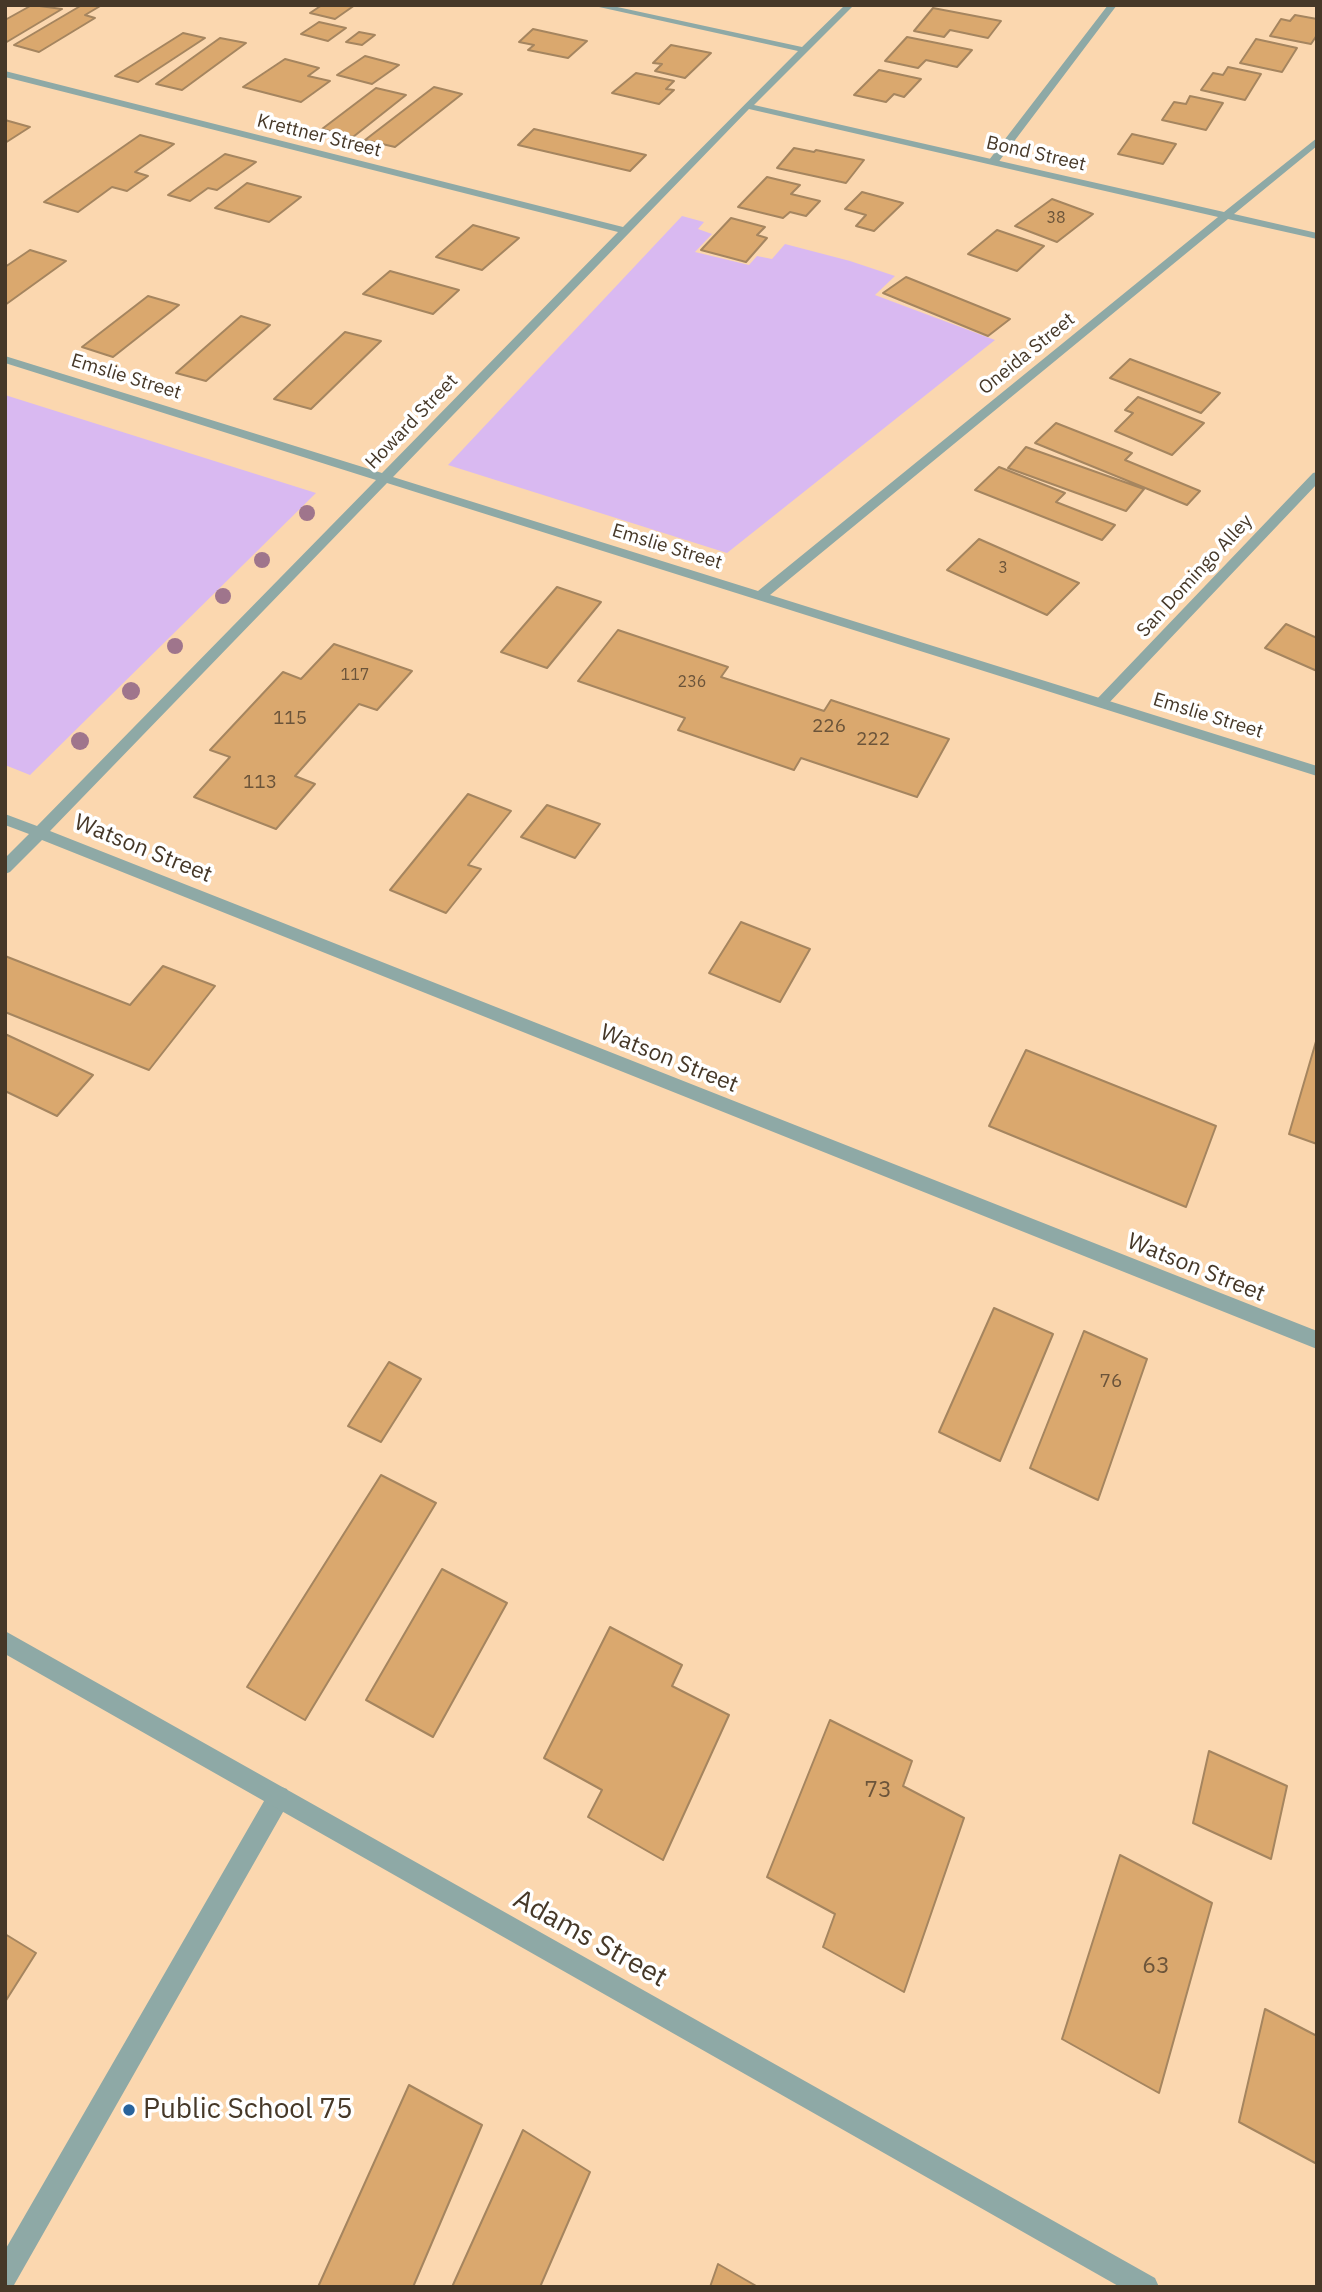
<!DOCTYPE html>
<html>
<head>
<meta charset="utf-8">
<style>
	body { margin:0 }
	#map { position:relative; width:1322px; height:2292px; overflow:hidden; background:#fbd7af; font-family:"IBM Plex Sans",sans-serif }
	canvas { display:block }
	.frame { position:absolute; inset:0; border:7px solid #463828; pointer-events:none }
</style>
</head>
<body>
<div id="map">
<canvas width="1322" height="2292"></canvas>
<div class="frame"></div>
</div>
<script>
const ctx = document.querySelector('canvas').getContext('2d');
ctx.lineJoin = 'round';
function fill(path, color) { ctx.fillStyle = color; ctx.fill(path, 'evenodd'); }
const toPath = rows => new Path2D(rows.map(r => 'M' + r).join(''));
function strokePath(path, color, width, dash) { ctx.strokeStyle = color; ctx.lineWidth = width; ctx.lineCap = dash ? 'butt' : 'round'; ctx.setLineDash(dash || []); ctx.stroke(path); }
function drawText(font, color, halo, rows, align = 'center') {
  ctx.font = font + ' "IBM Plex Sans",sans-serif'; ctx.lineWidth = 7; ctx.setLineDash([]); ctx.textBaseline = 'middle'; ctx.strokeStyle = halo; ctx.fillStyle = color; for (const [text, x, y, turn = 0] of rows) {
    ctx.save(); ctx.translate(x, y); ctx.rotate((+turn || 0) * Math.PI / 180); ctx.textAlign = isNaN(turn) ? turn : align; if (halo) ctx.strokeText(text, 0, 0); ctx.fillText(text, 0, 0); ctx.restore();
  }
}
fill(toPath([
	[682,216,704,222,698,229,712,234,695,252,749,265,757,256,772,259,785,244,850,261,895,276,875,295,995,340,727,553,448,465],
	[5,395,316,493,30,775,5,765]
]), '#d9b9f1');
const building = toPath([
	[32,5,62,9,5,43,5,20,32,5],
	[82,5,102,5,85,15,95,18,39,52,14,45,82,5],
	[322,5,355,5,335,19,310,13,322,5],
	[933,8,1001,21,988,38,950,30,944,37,914,31,933,8],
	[1295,15,1317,19,1317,35,1311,44,1270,36,1281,19,1290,21,1295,15],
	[319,22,346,28,328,41,301,34,319,22],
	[533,29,587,41,568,58,528,50,534,45,519,42,533,29],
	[359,32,375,35,362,45,346,42,359,32],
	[183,33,205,38,138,82,115,76,183,33],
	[907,37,972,50,957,67,926,60,918,68,885,61,907,37],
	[220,38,246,43,182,90,156,84,220,38],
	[1256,39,1297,48,1282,72,1240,63,1256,39],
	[671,45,711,53,685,78,655,71,662,64,653,63,671,45],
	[365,56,399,65,372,84,337,75,365,56],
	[285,59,319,68,308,76,330,81,301,102,243,87,285,59],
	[1228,67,1261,74,1245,100,1201,90,1213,73,1223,75,1228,67],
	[879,70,921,79,904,97,894,94,886,102,854,95,879,70],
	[636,73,674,81,666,89,674,90,659,104,612,93,636,73],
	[434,87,462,94,395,147,365,140,434,87],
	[376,88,406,95,353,137,322,129,376,88],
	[1190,96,1223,103,1206,130,1162,120,1174,102,1186,104,1190,96],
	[5,120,30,127,5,143,5,120],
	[534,129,646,155,630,171,518,145,534,129],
	[1132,134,1176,144,1163,164,1118,154,1132,134],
	[140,135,174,144,135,172,148,176,127,191,112,187,78,212,44,202,140,135],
	[794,148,814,152,816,150,864,160,846,183,777,168,794,148],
	[225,154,256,162,217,190,208,188,190,201,168,195,225,154],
	[767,177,800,185,791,194,820,201,806,216,790,212,783,218,738,207,767,177],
	[247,183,301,197,269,222,215,208,247,183],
	[862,192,903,203,874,231,856,226,866,215,845,209,862,192],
	[1052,199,1093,214,1057,242,1015,226,1052,199],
	[731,218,765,227,757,235,767,238,746,262,701,250,731,218],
	[473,225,519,238,482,270,436,257,473,225],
	[997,230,1044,246,1017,271,968,254,997,230],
	[30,250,66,261,5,305,5,267,30,250],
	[390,271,459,290,433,314,363,294,390,271],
	[906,277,1010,319,988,336,883,293,906,277],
	[148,296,179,305,113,357,82,347,148,296],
	[241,316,270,325,206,381,176,373,241,316],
	[345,332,381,341,311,409,274,399,345,332],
	[1130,359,1220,393,1201,413,1110,378,1130,359],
	[1138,397,1204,423,1172,455,1115,431,1133,413,1125,410,1138,397],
	[1056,423,1132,453,1125,460,1200,491,1187,505,1035,443,1056,423],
	[1026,447,1144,489,1126,511,1008,468,1026,447],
	[999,467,1065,493,1056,502,1115,525,1102,540,975,490,999,467],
	[979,539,1079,583,1047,615,947,570,979,539],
	[557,587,601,602,547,668,501,652,557,587],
	[1286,624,1317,638,1317,671,1265,648,1286,624],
	[618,630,728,667,721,677,824,711,831,700,949,739,917,797,801,758,794,770,678,730,685,718,578,681,618,630],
	[334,644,412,671,377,710,359,704,295,776,315,784,276,829,194,797,230,757,210,750,283,672,301,679,334,644],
	[468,794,511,811,468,865,481,869,446,913,390,890,468,794],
	[547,805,600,824,575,858,521,837,547,805],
	[741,922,810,949,780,1002,709,973,741,922],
	[5,956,130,1005,163,966,215,986,149,1070,5,1012,5,956],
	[5,1034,93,1075,57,1116,5,1091,5,1034],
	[1317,1038,1317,1144,1289,1134,1317,1038],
	[1026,1050,1216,1126,1186,1207,989,1126,1026,1050],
	[994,1308,1053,1334,1000,1461,939,1432,994,1308],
	[1084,1331,1147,1359,1098,1500,1030,1468,1084,1331],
	[389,1362,421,1379,381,1442,348,1426,389,1362],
	[381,1475,436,1503,305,1720,247,1687,381,1475],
	[442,1569,507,1603,433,1737,366,1700,442,1569],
	[610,1627,682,1665,672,1686,729,1715,663,1860,588,1817,602,1790,544,1758,610,1627],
	[830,1720,912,1761,903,1786,964,1818,904,1992,823,1947,835,1914,767,1877,830,1720],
	[1209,1751,1287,1786,1271,1859,1193,1823,1209,1751],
	[1120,1855,1212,1903,1159,2093,1062,2039,1120,1855],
	[5,1934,36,1953,5,2002,5,1934],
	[1265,2009,1317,2036,1317,2164,1239,2122,1265,2009],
	[409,2085,482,2125,413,2287,318,2287,409,2085],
	[523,2130,590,2172,540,2287,452,2287,523,2130],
	[718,2264,758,2287,710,2287,718,2264]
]);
fill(building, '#daa86e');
strokePath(building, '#a5855f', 2);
fill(toPath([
	[1108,5,1117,5,997,164,989,164,989,160,1108,5],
	[1317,472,1317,484,1106,706,1096,706,1096,700,1313,473,1317,472],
	[279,1786,287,1789,290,1797,287,1805,14,2285,5,2287,5,2250,271,1789,279,1786]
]), '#8ea9a6');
fill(toPath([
	[590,5,608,5,802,47,845,5,854,5,754,105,1224,212,1317,138,1317,146,1234,214,1317,233,1317,239,1228,219,770,595,1317,766,1317,776,387,483,50,831,1317,1331,1317,1349,42,840,10,872,5,874,5,858,29,834,5,825,5,814,37,826,376,480,5,363,5,356,382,473,618,232,5,77,5,71,623,227,798,51,590,5],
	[749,109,1218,217,758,591,393,477,749,109],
	[5,1631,1155,2278,1159,2287,1120,2287,5,1654,5,1631]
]), '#8ea9a6');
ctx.fillStyle = '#9f758c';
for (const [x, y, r] of [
	[307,513,8],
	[262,560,8],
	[223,596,8],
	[175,646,8],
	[131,691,9],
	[80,741,9]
]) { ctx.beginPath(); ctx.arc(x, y, r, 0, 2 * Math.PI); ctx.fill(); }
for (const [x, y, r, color] of [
	[129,2110,7,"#29639b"]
]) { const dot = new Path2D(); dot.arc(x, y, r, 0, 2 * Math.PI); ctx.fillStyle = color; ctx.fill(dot); strokePath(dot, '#fff', 2.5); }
drawText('16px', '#6b543a', null, [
	["38",1056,218],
	["3",1003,568],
	["117",355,675],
	["236",692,682]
]);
drawText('19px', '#463828', '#fff', [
	["Krettner Street",319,136,14],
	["Bond Street",1036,154,13],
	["Oneida Street",1027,354,-39],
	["Emslie Street",126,377,17],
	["Howard Street",412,422,-46],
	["Emslie Street",667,547,17],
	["San Domingo Alley",1195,576,-47],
	["Emslie Street",1208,716,17]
]);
drawText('19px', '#6b543a', null, [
	["115",290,719],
	["226",829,727],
	["222",873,740],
	["113",260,783],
	["76",1111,1382]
]);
drawText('23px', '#463828', '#fff', [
	["Watson Street",143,849,22],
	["Watson Street",669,1059,22],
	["Watson Street",1196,1268,22]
]);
drawText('23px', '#6b543a', null, [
	["73",878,1790],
	["63",1156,1966]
]);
drawText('28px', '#463828', '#fff', [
	["Adams Street",590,1939,29]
]);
drawText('28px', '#463828', '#fff', [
	["Public School 75",143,2110]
], 'left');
</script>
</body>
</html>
